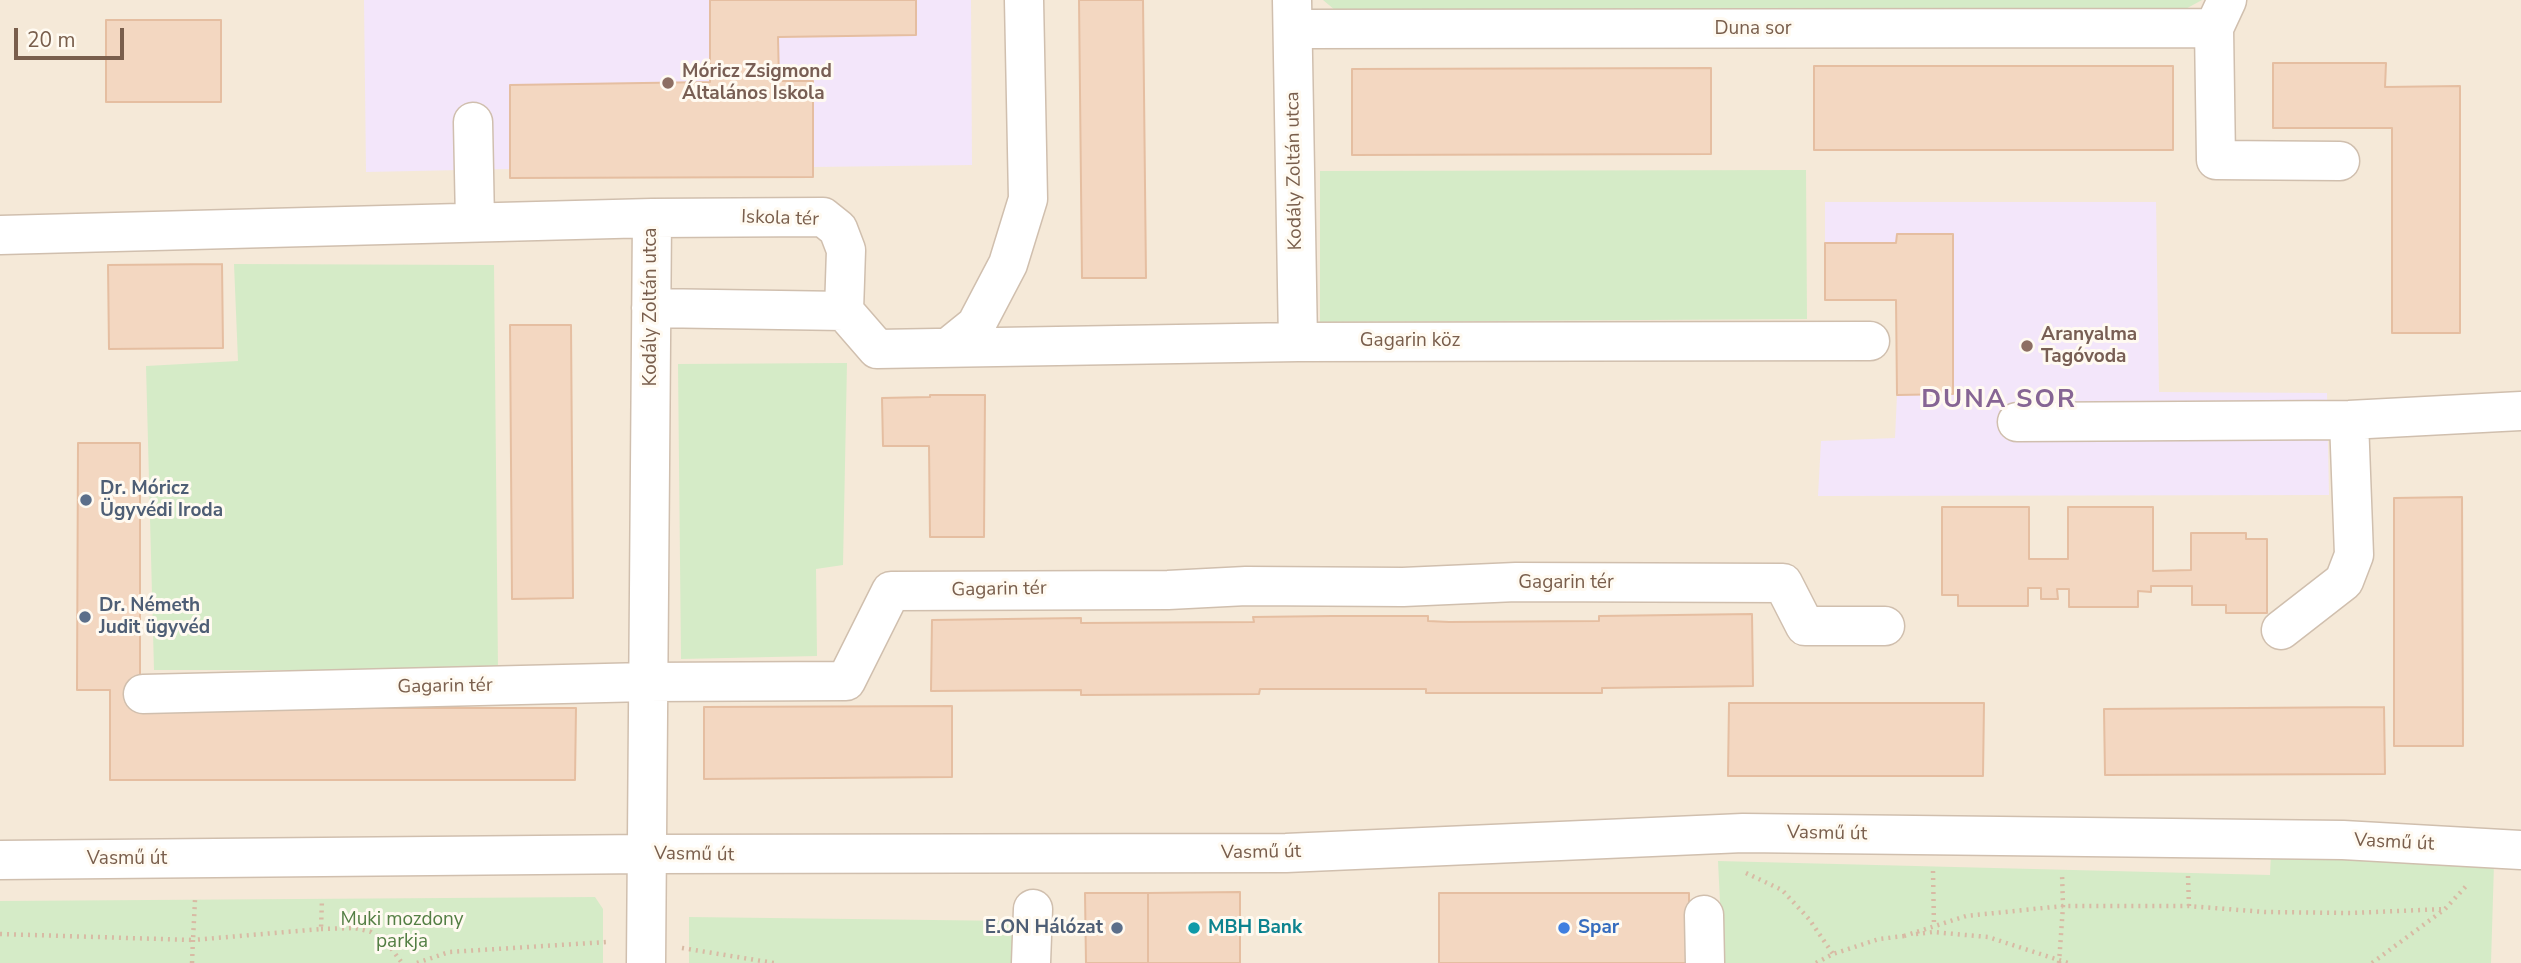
<!DOCTYPE html>
<html>
<head>
<meta charset="utf-8">
<style>
	body { margin:0 }
	#map { position:relative; width:2521px; height:963px; overflow:hidden; background:#fdf6ea; font-family:"Nunito Sans",sans-serif }
	canvas { display:block }
	.scale { position:absolute; left:14px; top:28px; width:110px; height:32px; box-sizing:border-box; border:4px solid #795e4c; border-top:0; padding-left:9px; font-size:21px; line-height:24px; white-space:nowrap; color:#795e4c; -webkit-text-stroke:5px #fffaf1; paint-order:stroke }
</style>
</head>
<body>
<div id="map">
<canvas width="2521" height="963"></canvas>
<div class="scale">20 m</div>
</div>
<script>
const ctx = document.querySelector('canvas').getContext('2d');
ctx.lineJoin = 'round';
function fill(path, color) { ctx.fillStyle = color; ctx.fill(path, 'evenodd'); }
const toPath = rows => new Path2D(rows.map(r => 'M' + r).join(''));
function strokePath(path, color, width, dash) { ctx.strokeStyle = color; ctx.lineWidth = width; ctx.lineCap = dash ? 'butt' : 'round'; ctx.setLineDash(dash || []); ctx.stroke(path); }
function drawText(font, color, halo, rows, align = 'center') {
  ctx.font = font + ' "Nunito Sans",sans-serif'; ctx.lineWidth = 6; ctx.setLineDash([]); ctx.textBaseline = 'middle'; ctx.strokeStyle = halo; ctx.fillStyle = color; for (const [text, x, y, turn = 0] of rows) {
    ctx.save(); ctx.translate(x, y); ctx.rotate((+turn || 0) * Math.PI / 180); ctx.textAlign = isNaN(turn) ? turn : align; if (halo) ctx.strokeText(text, 0, 0); ctx.fillText(text, 0, 0); ctx.restore();
  }
}
fill(toPath([
	[0,0,2521,0,2521,963,0,963]
]), '#f5e9d8');
fill(toPath([
	[364,0,971,0,972,165,813,167,813,177,511,178,510,169,366,172],
	[1825,202,2156,202,2159,392,2327,393,2329,495,1818,496,1821,441,1895,438,1897,395,1896,300,1825,300]
]), '#f3e6fa');
fill(toPath([
	[1323,0,2202,0,2180,12,1335,10],
	[1806,170,1807,319,1320,322,1320,171],
	[234,264,494,265,498,670,154,670,146,366,238,361],
	[847,363,843,565,816,569,817,656,681,659,678,364],
	[2271,852,2494,864,2491,963,1723,963,1718,861,2270,875],
	[595,897,603,909,603,963,0,963,0,901],
	[689,917,1014,921,1014,963,689,963]
]), '#d5ebc7');
const building = toPath([
	[710,0,916,0,916,35,778,37,779,81,813,81,813,177,510,178,510,85,710,82,710,0],
	[1079,0,1143,0,1146,278,1082,278,1079,0],
	[106,20,221,20,221,102,106,102,106,20],
	[2273,63,2386,63,2385,87,2460,86,2460,333,2392,333,2392,128,2273,128,2273,63],
	[1814,66,2173,66,2173,150,1814,150,1814,66],
	[1711,68,1711,154,1352,155,1352,69,1711,68],
	[1897,234,1953,234,1953,394,1897,395,1896,300,1825,300,1825,243,1896,243,1897,234],
	[222,264,223,348,109,349,108,265,222,264],
	[510,325,571,325,573,598,512,599,510,325],
	[930,395,985,395,984,537,930,537,929,446,883,446,882,398,930,397,930,395],
	[78,443,140,443,140,708,576,708,575,780,110,780,110,690,77,690,78,443],
	[2462,497,2463,746,2394,746,2394,498,2462,497],
	[1942,507,2029,507,2029,559,2068,559,2068,507,2153,507,2153,571,2191,570,2191,533,2246,533,2246,539,2267,539,2267,613,2226,613,2226,605,2192,605,2192,586,2151,586,2151,592,2138,591,2138,607,2069,607,2069,589,2057,589,2058,599,2041,599,2041,588,2028,588,2028,606,1958,606,1958,595,1942,595,1942,507],
	[1752,614,1753,686,1602,688,1602,693,1426,693,1426,689,1260,689,1259,694,1081,695,1081,690,931,691,932,620,1081,618,1081,623,1254,622,1253,617,1332,616,1428,616,1428,621,1449,622,1599,621,1599,616,1752,614],
	[1729,703,1984,703,1983,776,1728,776,1729,703],
	[952,706,952,777,704,779,704,707,952,706],
	[2384,707,2385,774,2105,775,2104,709,2384,707],
	[1240,892,1240,963,1148,963,1148,893,1240,892],
	[1085,893,1148,893,1148,963,1086,963,1085,893],
	[1439,893,1689,893,1689,963,1439,963,1439,893]
]);
fill(building, '#f3d7c1');
strokePath(building, '#e5bea1', 2);
const minor = toPath([
	[1292,0,1298,342],
	[2227,0,2214,28,2216,160,2340,161],
	[1293,29,2214,28],
	[473,122,475,222],
	[0,235,652,218,823,217,838,229,846,250,844,311],
	[651,308,844,311],
	[844,311,877,349,1298,342,1870,341],
	[950,346,976,325,1008,264,1028,199,1024,0],
	[2017,422,2349,420,2521,411],
	[2281,630,2344,581,2354,555,2349,420],
	[143,694,647,682,846,681,891,591,1168,590,1246,586,1403,587,1516,582,1783,583,1805,626,1885,626],
	[0,860,646,854,1286,853,1743,833,2343,840,2521,850],
	[1704,915,1705,963],
	[646,963,652,218],
	[1031,963,1033,909]
]);
strokePath(minor, '#d0bfae', 41);
strokePath(toPath([
	[1933,871,1934,926],
	[1746,873,1782,890,1809,919,1833,954],
	[2188,876,2189,906],
	[321,929,355,928,371,932,388,944,402,963],
	[0,934,193,940,195,900],
	[1916,934,1933,932,1988,937,2068,963],
	[1904,936,1966,916,2063,906,2188,906,2265,912,2351,913,2445,909],
	[682,948,774,963],
	[192,963,193,940,321,929,322,899],
	[417,963,449,952,607,942],
	[1816,963,1833,954,1879,939,1904,936],
	[2059,963,2063,906,2062,873],
	[2372,963,2445,909,2468,884]
]), '#d8baa4', 4.5, [2, 5]);
strokePath(minor, '#fff', 38);
for (const [x, y, r, color] of [
	[668,83,7,"#8d6e63"],
	[2027,346,7,"#8d6e63"],
	[86,500,7,"#5c6f8a"],
	[85,617,7,"#5c6f8a"],
	[1117,928,7,"#5c6f8a"],
	[1194,928,7,"#0f9aa8"],
	[1564,928,7,"#3f7fe0"]
]) { const dot = new Path2D(); dot.arc(x, y, r, 0, 2 * Math.PI); ctx.fillStyle = color; ctx.fill(dot); strokePath(dot, '#fffaf1', 2.5); }
drawText('19px', '#795e4c', '#fffaf1', [
	["Duna sor",1753,29],
	["Kodály Zoltán utca",1295,171,-91],
	["Iskola tér",780,219,2],
	["Kodály Zoltán utca",651,307,-90],
	["Gagarin köz",1410,341],
	["Gagarin tér",1566,583],
	["Gagarin tér",999,590,-1],
	["Gagarin tér",445,687,-1],
	["Vasmű út",1827,834,1],
	["Vasmű út",2394,843,3],
	["Vasmű út",1261,853,-1],
	["Vasmű út",694,855,1],
	["Vasmű út",127,859]
]);
drawText('bold 19px', '#785e54', '#fffaf1', [
	["Móricz Zsigmond",682,72],
	["Általános Iskola",682,94],
	["Aranyalma",2041,335],
	["Tagóvoda",2041,357]
], 'left');
drawText('bold 19px', '#4e5e75', '#fffaf1', [
	["Dr. Móricz",100,489],
	["Ügyvédi Iroda",100,511],
	["Dr. Németh",99,606],
	["Judit ügyvéd",99,628],
	["E.ON Hálózat",1103,928,"right"]
], 'left');
drawText('19px', '#537e43', '#fffaf1', [
	["Muki mozdony",402,920],
	["parkja",402,942]
]);
drawText('bold 19px', '#0d838f', '#fffaf1', [
	["MBH Bank",1208,928]
], 'left');
drawText('bold 19px', '#366cbe', '#fffaf1', [
	["Spar",1578,928]
], 'left');
ctx.letterSpacing = '2px';
drawText('bold 26px', '#866594', '#fffaf1', [
	["DUNA SOR",1999,401]
]);
ctx.letterSpacing = '0px';
</script>
</body>
</html>
